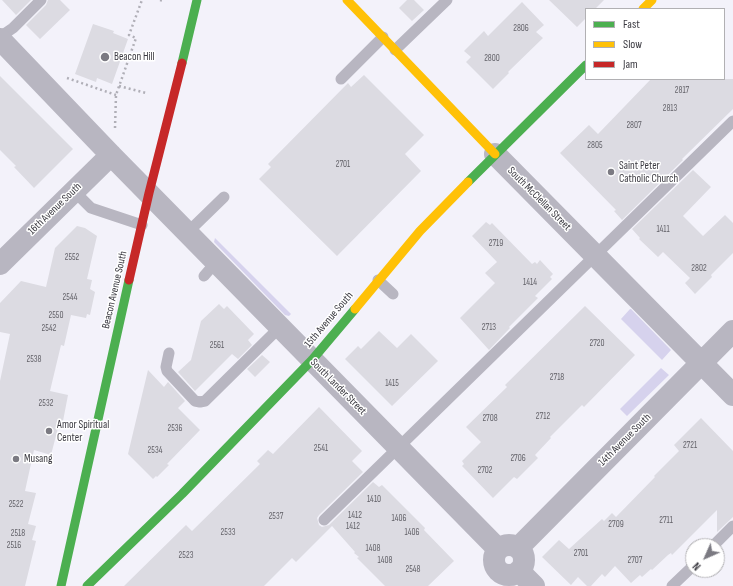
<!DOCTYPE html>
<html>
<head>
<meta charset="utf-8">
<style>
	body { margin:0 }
	#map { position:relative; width:733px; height:586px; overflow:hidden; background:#f3f2fa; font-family:"Sofia Sans Condensed",sans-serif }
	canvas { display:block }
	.legend { position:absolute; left:585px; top:8px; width:140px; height:72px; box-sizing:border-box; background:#fff; border:1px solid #b1b0b3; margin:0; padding:5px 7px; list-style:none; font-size:12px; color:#3b3a41 }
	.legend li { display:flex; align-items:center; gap:8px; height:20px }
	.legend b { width:20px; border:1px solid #b1b0b3 }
	.north { position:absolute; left:685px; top:538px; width:40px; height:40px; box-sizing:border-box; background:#fff; border:1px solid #b1b0b3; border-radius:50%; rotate:225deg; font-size:11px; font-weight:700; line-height:16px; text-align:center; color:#3b3a41 }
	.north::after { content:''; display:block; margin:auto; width:14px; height:18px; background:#7b7a82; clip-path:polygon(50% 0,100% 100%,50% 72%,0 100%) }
</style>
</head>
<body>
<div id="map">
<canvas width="733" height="586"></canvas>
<ul class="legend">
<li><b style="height:5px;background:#4caf50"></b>Fast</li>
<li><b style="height:5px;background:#ffc107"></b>Slow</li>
<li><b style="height:5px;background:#c62828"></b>Jam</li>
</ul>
<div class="north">N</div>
</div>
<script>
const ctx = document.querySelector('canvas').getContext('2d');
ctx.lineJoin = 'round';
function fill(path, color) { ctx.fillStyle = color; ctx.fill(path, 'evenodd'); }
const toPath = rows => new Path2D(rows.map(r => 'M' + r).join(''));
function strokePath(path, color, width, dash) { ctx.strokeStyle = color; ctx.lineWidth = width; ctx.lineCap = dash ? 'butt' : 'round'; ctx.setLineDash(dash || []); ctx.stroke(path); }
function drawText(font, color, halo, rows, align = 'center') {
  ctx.font = font + ' "Sofia Sans Condensed",sans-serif'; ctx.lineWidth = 3; ctx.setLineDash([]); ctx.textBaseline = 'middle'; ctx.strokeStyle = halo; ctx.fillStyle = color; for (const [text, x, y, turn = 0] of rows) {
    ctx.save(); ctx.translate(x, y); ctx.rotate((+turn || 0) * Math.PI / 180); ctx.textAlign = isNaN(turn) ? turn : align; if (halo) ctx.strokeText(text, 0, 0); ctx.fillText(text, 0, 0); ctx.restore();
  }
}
fill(toPath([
	[215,238,291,314,289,316,285,315,214,242],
	[630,309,631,309,671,350,662,360,621,319],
	[661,368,669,375,627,416,620,409]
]), '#d6d2ed');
fill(toPath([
	[2,0,31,0,16,15],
	[48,0,60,0,70,10,40,39,26,25,46,5],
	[407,0,414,0,424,10,412,21,399,8],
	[549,0,604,0,595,9,586,9,586,18,577,27],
	[522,2,544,25,536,32,543,38,508,72,509,73,493,89,466,62,471,57,464,51,484,31,488,36],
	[93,24,114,31,113,33,128,39,112,84,97,78,96,82,75,74],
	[364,75,424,135,405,154,421,171,337,256,259,179,271,167,268,164,348,83,351,87],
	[0,76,73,149,34,188,14,167,16,166,0,150],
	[651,79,733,79,733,109,682,159,683,160,622,220,614,211,616,210,560,153,589,125,598,134],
	[693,170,711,187,683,216,703,236,725,215,733,223,733,253,711,275,712,277,695,294,685,283,690,278,663,252,658,257,639,239,640,238,632,229],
	[486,222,490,225,492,223,532,264,535,262,537,264,540,260,553,274,550,277,552,279,535,296,538,298,509,327,510,328,489,350,460,318,495,283,485,273,497,262,472,236],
	[77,226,85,228,97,236,87,279,92,280,90,289,95,292,90,315,87,314,86,318,71,315,64,346,61,345,50,391,68,395,63,421,60,420,51,455,34,450,25,491,36,493,28,524,36,526,32,540,36,541,25,586,0,586,0,381,10,334,0,332,0,303,21,281,46,287,55,248],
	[219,304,224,309,227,306,254,334,248,340,252,345,238,359,232,354,195,391,178,372,191,360,201,321],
	[585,306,635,355,584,407,582,405,550,437,551,438,535,455,538,458,517,479,514,477,493,498,462,466,464,464,462,461,481,442,466,427,507,387,505,385],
	[379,331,397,348,411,334,438,361,392,406,345,359,358,346,361,349],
	[262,355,270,362,255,377,247,369],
	[148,370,164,387,168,382,185,401,178,408,200,430,167,464,169,465,157,477,156,476,153,479,128,454],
	[319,407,362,451,352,461,363,472,319,515,317,518,319,525,322,527,329,525,373,482,379,487,382,485,425,528,424,530,454,561,428,586,385,586,357,558,359,557,354,553,355,552,332,526,296,562,292,558,264,586,124,586,186,525,192,531,260,464,257,461,268,450,273,454],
	[701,418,733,451,733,517,717,532,717,510,672,555,671,553,668,555,652,570,651,569,642,577,640,575,631,583,615,566,605,577,602,574,591,586,587,586,578,577,571,585,542,557,559,540,569,549,602,519,604,521,612,513,616,517,655,477,654,476,679,451,674,445]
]), '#dcdbe2');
strokePath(toPath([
	[160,0,164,1],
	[67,78,116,95],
	[119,86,146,93],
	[115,128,116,95,136,38,129,35,142,0]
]), '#b0afb7', 2.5, [2, 3]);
strokePath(toPath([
	[0,37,13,28,41,0],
	[395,50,447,0],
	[341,79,383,37],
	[74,191,91,208,142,225],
	[187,233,224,197],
	[204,276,216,262],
	[378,280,393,294],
	[169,353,166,367,167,371,195,401,200,402,205,401,280,327],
	[324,520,733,121],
	[713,546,733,526],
	[672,586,693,566]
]), '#b8b6c1', 11);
strokePath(toPath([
	[0,39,111,155,498,549],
	[495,154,733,395],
	[0,264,111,155],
	'494 560a15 15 0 1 1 30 0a15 15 0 1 1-30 0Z',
	[518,548,733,331],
	[519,571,534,586]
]), '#b8b6c1', 22);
strokePath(toPath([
	[182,63,197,0],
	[468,182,586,65],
	[61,586,129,280],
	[87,586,182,494,312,360,355,309]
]), '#4caf50', 9);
strokePath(toPath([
	[347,0,495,154],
	[643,9,652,0],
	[355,309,420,231,468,182]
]), '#ffc107', 9);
strokePath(toPath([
	[129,280,149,193,182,63]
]), '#c62828', 9);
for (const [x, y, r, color] of [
	[105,57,5,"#7b7a82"],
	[611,172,4,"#7b7a82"],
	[49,431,4,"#7b7a82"],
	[16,459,4,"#7b7a82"]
]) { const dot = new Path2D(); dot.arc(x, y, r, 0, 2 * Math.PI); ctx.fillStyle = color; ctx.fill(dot); strokePath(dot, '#fff', 1.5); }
drawText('9px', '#636269', null, [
	["2806",521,29],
	["2800",492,59],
	["2817",682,91],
	["2813",670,109],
	["2807",634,126],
	["2805",595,146],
	["2701",343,165],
	["1411",663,230],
	["2719",496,244],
	["2552",72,258],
	["2802",699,269],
	["1414",530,283],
	["2544",70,298],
	["2550",56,316],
	["2713",489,328],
	["2542",49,329],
	["2720",597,344],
	["2561",217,346],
	["2538",34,360],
	["2718",557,378],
	["1415",392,384],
	["2532",46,404],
	["2712",543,417],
	["2708",490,419],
	["2536",175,429],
	["2721",690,446],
	["2541",321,449],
	["2534",155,451],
	["2706",518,459],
	["2702",485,471],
	["1410",374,500],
	["2522",16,505],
	["1412",355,516],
	["2537",276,517],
	["1406",399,519],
	["2711",666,521],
	["2709",616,525],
	["1412",353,527],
	["2533",228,533],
	["1406",412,533],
	["2518",18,534],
	["2516",14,546],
	["1408",373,549],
	["2701",581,554],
	["2523",186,556],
	["1408",385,561],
	["2707",635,561],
	["2548",413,570]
]);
drawText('11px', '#3b3a41', '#fff', [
	["Beacon Hill",114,57],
	["Saint Peter",619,166],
	["Catholic Church",619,179],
	["Amor Spiritual",57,425],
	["Center",57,438],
	["Musang",24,459]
], 'left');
drawText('11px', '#3b3a41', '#fff', [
	["South McClellan Street",539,199,45],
	["16th Avenue South",55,209,-44],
	["Beacon Avenue South",115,290,-77],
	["15th Avenue South",329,320,-50],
	["South Lander Street",338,387,45],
	["14th Avenue South",625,440,-45]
]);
</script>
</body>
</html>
